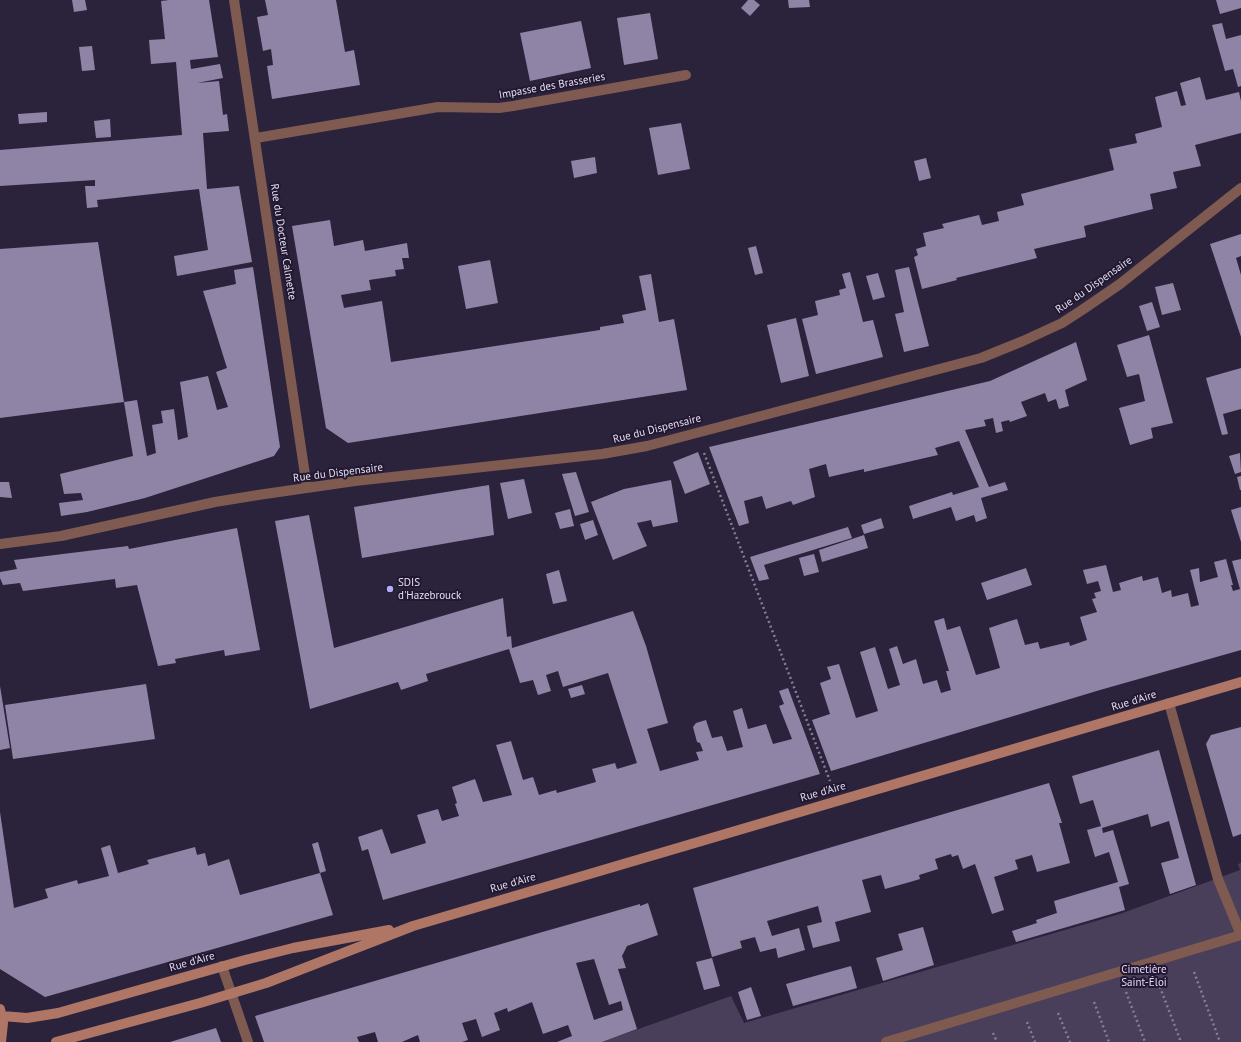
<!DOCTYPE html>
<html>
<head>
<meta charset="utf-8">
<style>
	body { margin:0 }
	canvas { display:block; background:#2b223c }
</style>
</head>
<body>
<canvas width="1241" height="1042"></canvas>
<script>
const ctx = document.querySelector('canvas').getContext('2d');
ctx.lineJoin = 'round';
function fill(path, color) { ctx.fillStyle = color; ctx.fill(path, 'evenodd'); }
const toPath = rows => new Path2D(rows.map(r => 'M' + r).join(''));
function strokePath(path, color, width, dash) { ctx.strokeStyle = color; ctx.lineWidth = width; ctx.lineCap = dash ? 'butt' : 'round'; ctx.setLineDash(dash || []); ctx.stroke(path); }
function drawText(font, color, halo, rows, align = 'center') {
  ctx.font = font + ' "PT Sans",sans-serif'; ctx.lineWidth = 4; ctx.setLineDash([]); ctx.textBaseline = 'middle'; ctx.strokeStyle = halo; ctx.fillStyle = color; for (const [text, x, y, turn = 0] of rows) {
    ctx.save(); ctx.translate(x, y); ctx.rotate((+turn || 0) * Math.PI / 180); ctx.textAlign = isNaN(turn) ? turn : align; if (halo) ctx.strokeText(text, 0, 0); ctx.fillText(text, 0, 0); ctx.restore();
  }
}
fill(toPath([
	[1241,863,1241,1042,602,1042,731,996,744,1023,1120,914,1240,870,1238,864]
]), '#493f5b');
fill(toPath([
	[72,0,85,0,87,10,74,12],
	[169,0,209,0,218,57,190,60,191,69,220,64,223,78,197,83,219,81,223,115,227,114,229,131,203,133,207,189,239,186,252,262,177,276,174,256,208,250,199,189,97,200,98,207,87,208,85,186,95,186,95,180,0,186,0,150,182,135,176,62,151,64,149,40,165,39,161,1],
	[265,0,336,0,345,52,354,50,360,85,272,99,267,66,273,65,271,49,263,51,257,17,268,15],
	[748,0,754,0,760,5,750,16,741,8],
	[788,0,809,0,810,7,789,8],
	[1216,0,1241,0,1241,8,1220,14],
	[650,13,658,59,624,65,617,18],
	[581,21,591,68,530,81,520,33],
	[1222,23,1226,39,1241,35,1241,86,1238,87,1233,69,1225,71,1212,25],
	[92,46,95,70,82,71,79,47],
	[1200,77,1206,100,1239,92,1241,101,1241,133,1195,145,1201,166,1173,172,1177,188,1150,194,1153,209,1084,226,1086,237,1034,249,1037,258,956,278,957,280,922,289,914,257,918,255,916,249,926,246,923,233,944,228,942,224,979,215,982,225,999,221,997,212,1024,205,1021,194,1114,170,1109,149,1137,143,1135,134,1162,127,1155,97,1177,91,1181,106,1186,105,1180,83],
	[47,112,47,122,19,124,18,114],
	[110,119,111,137,96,138,94,121],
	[681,123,690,169,658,175,649,128],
	[595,157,597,173,574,178,571,161],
	[926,158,931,178,919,181,914,161],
	[330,220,334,246,363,240,365,251,407,243,409,258,402,258,404,269,395,270,396,276,369,280,371,290,341,295,344,308,382,301,391,362,600,330,600,327,624,323,622,315,646,310,639,276,651,274,659,322,674,319,687,390,348,443,326,428,292,226],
	[1241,234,1241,256,1236,258,1241,275,1241,337,1210,244],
	[98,242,124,402,0,418,0,249],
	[756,246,763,273,755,275,748,248],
	[490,260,498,303,466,309,458,266],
	[253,267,280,447,274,456,145,498,87,512,61,516,59,503,83,500,81,493,64,494,60,474,133,456,124,402,137,400,147,456,156,453,152,425,163,423,161,411,174,409,178,440,188,437,180,382,208,376,217,410,228,407,216,372,227,368,203,291,236,284,234,270],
	[909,267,929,346,904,352,895,314,904,312,895,270],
	[850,272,863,322,873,320,883,357,816,374,802,319,818,315,815,301,840,295,839,290,846,288,842,274],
	[878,273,885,297,873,300,866,276],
	[1173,283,1181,310,1162,315,1155,287],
	[1152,302,1160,327,1147,331,1139,306],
	[796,318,809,376,781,383,767,325],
	[1149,335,1173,423,1151,428,1153,438,1130,445,1119,408,1145,401,1139,374,1127,377,1117,345],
	[1076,342,1087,380,1065,390,1069,406,1059,409,1056,399,1048,402,1045,393,1021,402,1027,416,1010,422,1009,420,1001,422,1003,431,996,433,993,418,984,420,986,426,965,430,989,487,1005,482,1008,490,981,498,987,518,976,522,974,515,956,521,951,507,913,519,909,506,952,492,953,495,979,487,959,441,935,448,938,455,864,472,864,469,829,477,826,464,809,469,815,497,793,505,791,501,766,509,762,496,744,501,749,523,739,526,709,447,990,381],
	[1241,368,1241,409,1223,414,1228,434,1222,435,1206,378],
	[698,452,710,484,685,494,673,462],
	[1240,453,1241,472,1235,474,1229,456],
	[576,472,589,512,575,516,562,474],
	[1241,476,1241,490,1240,490,1237,477],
	[524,479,532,513,508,519,500,483],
	[671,480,678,522,653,527,651,520,637,523,647,546,613,560,591,502,624,489],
	[0,482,9,482,12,498,0,497],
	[489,485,494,535,362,558,354,507],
	[1241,507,1241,542,1231,510],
	[570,509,574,526,560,529,555,513],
	[309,515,334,648,503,598,507,637,511,636,512,648,633,611,646,646,668,723,647,729,660,771,699,760,696,752,703,751,700,743,697,742,693,727,696,723,706,720,712,738,722,736,727,751,743,747,733,711,742,708,748,729,766,724,773,744,792,739,779,706,784,704,779,691,788,688,820,774,383,900,368,849,362,851,358,837,382,829,391,854,426,843,417,815,438,809,442,821,459,816,455,804,457,803,452,787,475,779,483,802,512,795,496,745,511,741,523,780,533,777,539,795,556,790,557,793,596,782,592,769,615,763,617,769,637,763,608,673,563,687,558,671,546,675,551,691,538,695,533,680,520,683,509,649,426,674,428,681,401,690,398,682,310,709,275,521],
	[881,518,884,528,864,534,861,525],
	[593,520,598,535,585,540,580,524],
	[848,527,852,538,764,565,769,579,759,581,750,557],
	[237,528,260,650,225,656,224,650,175,659,176,663,158,666,137,585,116,588,115,579,23,591,20,583,3,585,0,578,0,572,17,569,14,560,128,546,129,549],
	[864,535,868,548,822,562,819,550],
	[814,554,819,572,804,576,799,558],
	[1226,559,1233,585,1231,585,1233,591,1240,589,1232,561,1241,559,1241,650,1100,690,831,771,812,720,830,714,820,683,831,679,827,667,839,664,856,718,878,711,860,652,875,647,888,689,900,685,889,649,897,646,903,664,916,659,923,684,937,680,941,693,951,690,946,671,949,671,934,621,944,618,947,630,960,626,976,675,1000,668,989,628,1007,622,1017,619,1025,645,1038,642,1040,649,1069,642,1070,646,1087,640,1080,617,1097,612,1092,599,1096,598,1094,593,1101,591,1098,581,1087,584,1083,570,1106,565,1113,592,1121,590,1119,583,1142,576,1143,581,1158,577,1162,593,1171,590,1172,597,1188,593,1191,607,1199,605,1190,570,1199,568,1200,582,1218,577,1214,562],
	[1026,568,1032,585,987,600,981,583],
	[559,570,567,601,553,604,546,574],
	[146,684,155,739,13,759,5,705],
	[582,685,585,694,571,698,568,689],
	[0,686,10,748,0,750],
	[1241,727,1241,834,1233,837,1206,744,1211,735],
	[1159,750,1196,885,1170,894,1161,863,1179,858,1169,821,1151,827,1148,814,1102,828,1103,833,1113,830,1129,884,1119,887,1125,910,1016,942,1012,931,1037,923,1036,920,1057,913,1054,901,1118,882,1109,852,1095,857,1087,830,1101,826,1093,800,1080,804,1072,776],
	[1049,783,1062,823,1059,823,1070,863,1037,872,1032,855,1015,860,1018,869,994,877,1004,910,992,914,975,864,963,869,958,855,952,857,951,854,935,859,938,869,919,875,920,879,910,882,885,889,881,875,862,880,871,912,835,922,840,941,813,948,807,926,822,922,818,906,767,921,772,936,799,928,805,950,778,958,776,948,760,952,755,937,740,941,742,948,712,957,693,888],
	[0,812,14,908,48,898,45,889,77,880,78,884,109,876,101,848,110,845,118,873,149,864,147,860,195,847,197,855,205,853,208,866,229,859,240,895,320,873,333,915,45,997,0,969],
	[318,842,326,871,320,873,312,844],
	[648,903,658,935,627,946,622,956,626,968,618,969,637,1029,602,1042,557,1042,572,1036,568,1025,543,1034,532,1002,508,1012,507,1008,494,1013,500,1030,482,1037,476,1019,462,1023,468,1040,462,1042,420,1042,418,1035,402,1042,378,1042,375,1032,357,1037,359,1042,264,1042,255,1016,532,935,640,904,640,906],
	[594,959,609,1005,621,1001,623,1010,594,1020,576,963],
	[923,927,934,965,883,981,876,958,903,950,898,934],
	[712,958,720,986,704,990,696,962],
	[851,966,857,988,793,1006,786,984],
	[751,987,761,1016,747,1020,738,992],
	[216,1028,221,1042,170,1042]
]), '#8f84a6');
strokePath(toPath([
	[704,453,830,781],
	[1194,972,1220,1042],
	[1158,982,1181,1042],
	[1126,992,1145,1042],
	[1094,1002,1109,1042],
	[1058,1013,1070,1042],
	[1027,1022,1035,1042],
	[993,1033,997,1042]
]), '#857e94', 2.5, [2, 3]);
strokePath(toPath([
	[1169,703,1218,879,1241,935],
	[886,1042,1241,935]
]), '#7e5a50', 10);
strokePath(toPath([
	[234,0,307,488],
	[256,138,438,107,499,108,513,106,686,75],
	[0,544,61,536,215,502,258,495,355,481,602,454,647,446,981,358,1023,341,1062,323,1082,310,1120,284,1241,188],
	[222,966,248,1042]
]), '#7e5a50', 10);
strokePath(toPath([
	[0,1009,3,1023,1,1042],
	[2,1016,27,1018,58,1013,245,960,293,948,389,930],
	[56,1042,200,1003,266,983,413,926,1241,682]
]), '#af7665', 10);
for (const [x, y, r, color] of [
	[390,589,4,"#b2adf9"]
]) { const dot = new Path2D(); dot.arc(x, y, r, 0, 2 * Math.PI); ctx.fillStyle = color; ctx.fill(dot); strokePath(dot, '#221831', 1.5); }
drawText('11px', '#e3deef', '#221831', [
	["Impasse des Brasseries",552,86,-10],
	["Rue du Docteur Calmette",283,242,81],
	["Rue du Dispensaire",1094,285,-35],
	["Rue du Dispensaire",657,429,-14],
	["Rue du Dispensaire",338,473,-7],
	["Rue d'Aire",1134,701,-17],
	["Rue d'Aire",823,792,-16],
	["Rue d'Aire",513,883,-16],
	["Rue d'Aire",192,962,-16]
]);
drawText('11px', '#e3deef', '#221831', [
	["SDIS",398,583],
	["d'Hazebrouck",398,596]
], 'left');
drawText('11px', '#e2d7fb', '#221831', [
	["Cimetière",1144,970],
	["Saint-Éloi",1144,983]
]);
</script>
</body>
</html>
